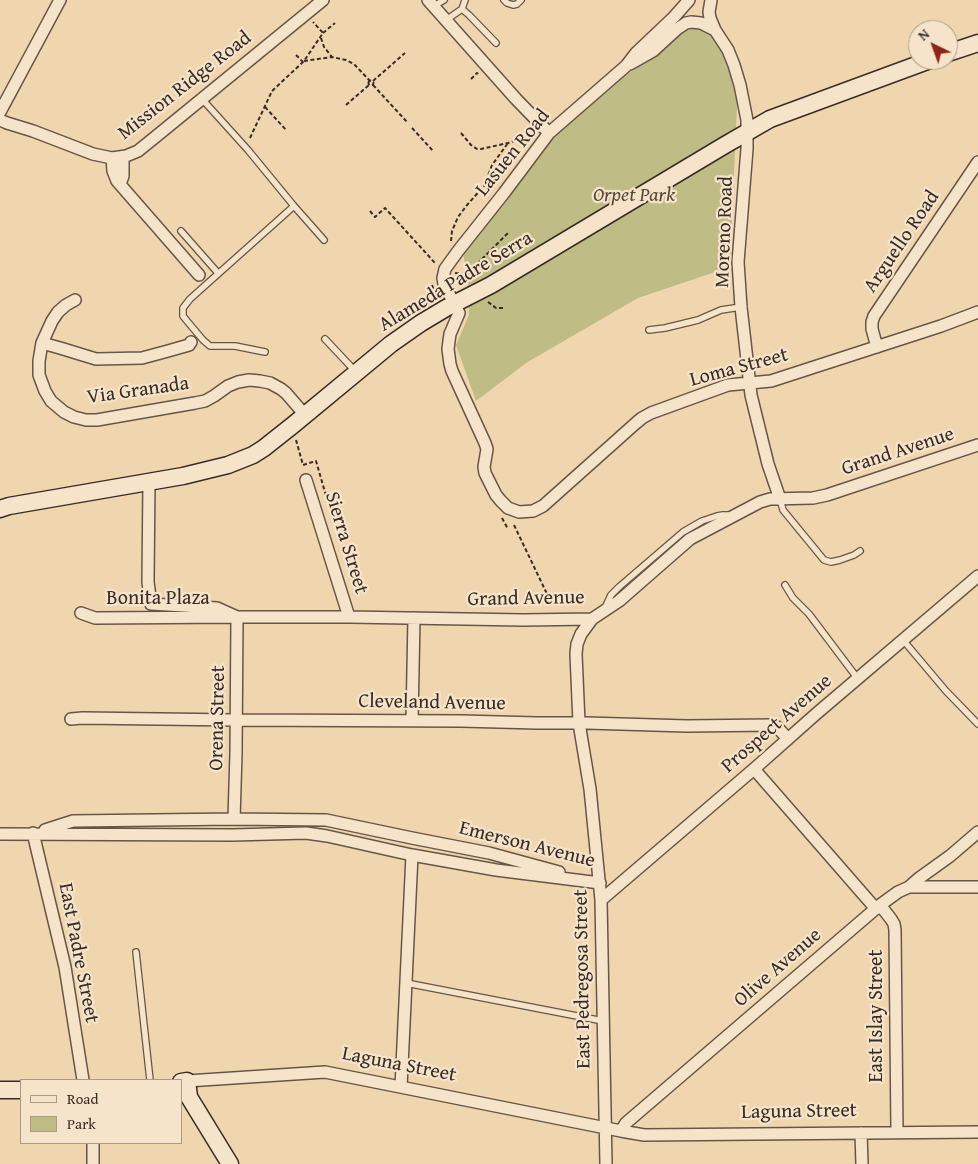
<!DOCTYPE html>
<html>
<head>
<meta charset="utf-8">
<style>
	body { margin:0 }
	#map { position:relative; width:978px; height:1164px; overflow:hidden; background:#f0d6ae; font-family:"Gentium Book Plus",serif }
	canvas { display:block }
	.legend { position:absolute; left:20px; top:1079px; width:162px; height:65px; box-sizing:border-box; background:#f5e4ca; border:1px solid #aa9a88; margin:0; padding:6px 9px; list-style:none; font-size:15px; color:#392c26 }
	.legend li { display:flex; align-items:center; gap:10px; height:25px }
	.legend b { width:25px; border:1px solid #aa9a88 }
	.north { position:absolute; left:908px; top:20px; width:50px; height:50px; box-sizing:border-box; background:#f5e4ca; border:1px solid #aa9a88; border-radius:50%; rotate:318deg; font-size:14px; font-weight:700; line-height:20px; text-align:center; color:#392c26 }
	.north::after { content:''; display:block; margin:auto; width:18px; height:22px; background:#8f2418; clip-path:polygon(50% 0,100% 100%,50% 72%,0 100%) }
</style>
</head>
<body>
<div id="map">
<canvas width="978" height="1164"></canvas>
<ul class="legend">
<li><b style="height:6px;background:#f5e4ca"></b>Road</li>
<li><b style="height:14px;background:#bfbc86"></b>Park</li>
</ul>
<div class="north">N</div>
</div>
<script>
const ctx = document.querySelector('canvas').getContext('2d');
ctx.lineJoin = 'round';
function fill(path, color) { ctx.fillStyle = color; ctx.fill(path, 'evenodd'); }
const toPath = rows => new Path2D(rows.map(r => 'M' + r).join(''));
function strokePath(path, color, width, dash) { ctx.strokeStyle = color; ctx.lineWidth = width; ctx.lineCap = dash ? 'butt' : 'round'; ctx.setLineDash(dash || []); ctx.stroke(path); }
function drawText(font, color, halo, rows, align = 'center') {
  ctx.font = font + ' "Gentium Book Plus",serif'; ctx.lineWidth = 4.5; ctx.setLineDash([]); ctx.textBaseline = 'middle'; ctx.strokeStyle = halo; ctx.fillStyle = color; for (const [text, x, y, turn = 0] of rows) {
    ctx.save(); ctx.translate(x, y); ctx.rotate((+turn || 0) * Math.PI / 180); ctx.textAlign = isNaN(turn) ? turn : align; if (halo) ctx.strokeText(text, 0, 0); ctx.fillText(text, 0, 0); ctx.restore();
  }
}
fill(toPath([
	[693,27,706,31,720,46,731,77,737,105,730,267,638,298,526,363,476,401,456,345,469,315,468,278,463,254,554,134,605,89,656,55,679,34]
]), '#bfbc86');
const lane = toPath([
	[504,0,507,3,513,5,517,4,521,0],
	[434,6,444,0],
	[462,9,469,15,496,43],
	[446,20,462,9,465,0],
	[202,99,248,150,294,206,324,240],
	[181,231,218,273],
	[649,330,665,328,698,320,721,310,741,307],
	[325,339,356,372],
	[265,352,235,346,210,346,203,340,187,321,183,316,183,308,190,299,294,206],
	[780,499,783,510,824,560,831,562,840,560,854,555,860,551],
	[785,585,793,598,809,614,858,679],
	[605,608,611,595,619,587,683,532,702,521,717,516,723,515,730,515],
	[903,640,946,691,978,724],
	[136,952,150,1080],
	[406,983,603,1021]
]);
const street = toPath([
	[428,0,516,99,549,133],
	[689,0,674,17,636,53,626,66,549,133,504,193,458,251,445,269,443,278,444,284,459,313,450,334,449,341,448,349,450,364,452,371,485,443,487,449,484,467,485,473,496,495,501,501,508,508,519,512,533,511,543,506,636,423,642,418,651,413,728,385,771,381,941,326,978,312],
	[711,0,709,12,710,18,715,30,728,50,734,65,740,85,747,120,747,149,738,262,741,307,751,395,768,464,780,499],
	[630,64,653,51,677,29,686,23,691,22,701,23,715,30],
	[0,112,60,0],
	[0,120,7,123,33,131,93,154,112,158,126,156,138,151,159,134,323,0],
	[112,158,113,171,117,181,199,275],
	[120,184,123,176,123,157],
	[75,300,66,305,58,312,52,321,42,343,39,361,39,375,45,391,51,401,64,412,74,417,86,420,97,420,195,403,205,401,214,396,228,386,238,382,249,380,260,381,270,383,281,389,286,393,305,415],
	[42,343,60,348,96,359,142,358,168,351,189,345,191,342],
	[877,347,872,329,872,322,874,316,978,162],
	[306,480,349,617],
	[149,481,148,582,151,604,217,608,237,617,349,617,523,620,592,619,619,601,690,539,760,502,770,499,813,498,827,495,978,445],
	[81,613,95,618,237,617,236,753,234,819],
	[592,619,581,634,577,644,576,654,579,723,590,789,601,900,606,1164],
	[71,719,82,718,236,720,461,721,537,723,587,723,687,726,771,725,777,727,788,739],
	[412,721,414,618],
	[754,769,876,909],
	[45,830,73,821,234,819,326,820,412,838,489,853,559,872],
	[33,833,65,967,83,1080],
	[0,834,233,835,306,833,327,836,412,855,496,870,600,883],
	[909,887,978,887],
	[601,900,754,769,816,714,978,576],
	[880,905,891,919,894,924,895,930,897,1132],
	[187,1081,325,1072,621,1131,626,1123,880,905,898,892,909,887,918,879,950,856,978,832],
	[401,1087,412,855],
	[621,1131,644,1135,978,1132],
	[861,1133,862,1164],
	[93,1143,93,1164]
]);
const secondary = toPath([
	[948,53,978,43],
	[0,509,9,506,183,476,228,465,253,455,264,448,293,425,391,344,421,323,446,308,491,285,725,145,770,119,930,60],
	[181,1082,187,1081,189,1097,230,1164],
	[0,1090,21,1090]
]);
strokePath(lane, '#675648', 8);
strokePath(street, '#675648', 14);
strokePath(secondary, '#392c26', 19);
strokePath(toPath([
	[323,33,335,23],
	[321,38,324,47,332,57],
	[296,55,303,62],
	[304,61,332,57,346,60,354,64,370,81],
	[471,79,477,73,478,74],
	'368.5 83a2.5 2.5 0 1 1 5 0a2.5 2.5 0 1 1-5 0Z',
	[373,81,405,53],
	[373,85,407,122],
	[346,105,369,85],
	[265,107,287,131],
	[412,128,434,152],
	[461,133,471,145,477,149,481,149,508,143,527,137,533,133],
	[250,138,272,91,304,61,323,33,313,22],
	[370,211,375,217,385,208,435,263],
	[451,241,452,231,458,217,467,205,484,186,492,165,508,143],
	[455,273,463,274,471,270,509,232],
	[466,273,473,280],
	[463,274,463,284],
	[432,285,436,297],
	[488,302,496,308,503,308],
	[296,440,303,465,316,461,327,499],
	[502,518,508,529],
	[514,525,548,596]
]), '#392c26', 2, [4, 2.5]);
strokePath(lane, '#f5e4ca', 5.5);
strokePath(street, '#f5e4ca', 11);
strokePath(secondary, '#f5e4ca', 16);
drawText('20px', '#392c26', '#f5e4ca', [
	["Mission Ridge Road",185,86,-38],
	["Lasuen Road",513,153,-51],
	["Moreno Road",725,232,-88],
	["Arguello Road",902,242,-56],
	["Alameda Padre Serra",456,282,-31],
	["Loma Street",739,368,-15],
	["Via Granada",138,391,-8],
	["Grand Avenue",898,452,-18],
	["Sierra Street",346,543,73],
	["Bonita Plaza",158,599],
	["Grand Avenue",526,599,-1],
	["Cleveland Avenue",432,703,1],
	["Orena Street",218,718,-89],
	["Prospect Avenue",777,724,-41],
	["Emerson Avenue",527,845,14],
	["East Padre Street",78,953,79],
	["Olive Avenue",778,968,-41],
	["East Pedregosa Street",583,979,-91],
	["East Islay Street",877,1016,-90],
	["Laguna Street",399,1065,11],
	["Laguna Street",799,1112,-1]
]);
drawText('italic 20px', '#544939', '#f5e4ca', [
	["Orpet Park",634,196]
]);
</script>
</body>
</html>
